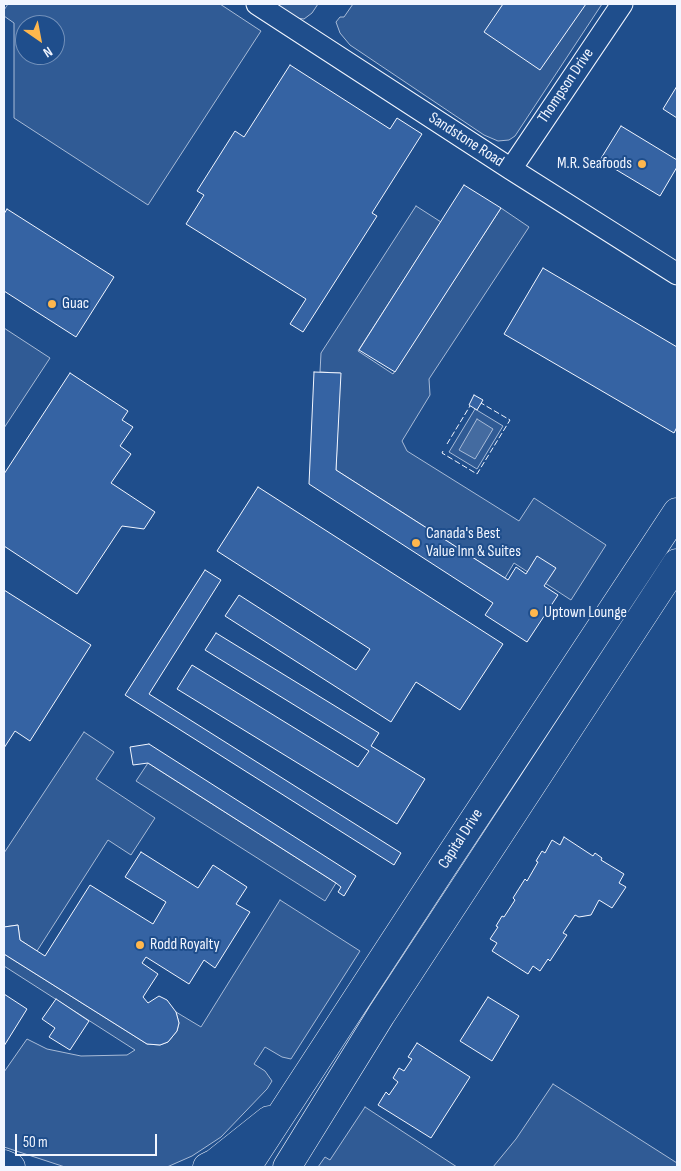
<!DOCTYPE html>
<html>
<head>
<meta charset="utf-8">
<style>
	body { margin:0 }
	#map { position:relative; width:681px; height:1171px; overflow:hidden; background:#1f4e8c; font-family:"Sofia Sans Condensed",sans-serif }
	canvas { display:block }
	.frame { position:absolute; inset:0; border:5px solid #f2f6ff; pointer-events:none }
	.north { position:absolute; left:15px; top:15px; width:50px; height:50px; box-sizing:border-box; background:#1f4e8c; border:1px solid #7391ba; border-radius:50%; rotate:147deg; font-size:14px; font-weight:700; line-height:20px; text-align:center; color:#f2f6ff }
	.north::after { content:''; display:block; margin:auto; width:18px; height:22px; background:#ffb74d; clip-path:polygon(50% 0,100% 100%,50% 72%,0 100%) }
	.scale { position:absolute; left:15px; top:1134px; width:142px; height:22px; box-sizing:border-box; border:2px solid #f2f6ff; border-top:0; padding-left:6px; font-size:15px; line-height:18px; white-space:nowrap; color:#f2f6ff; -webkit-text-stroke:4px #1f4e8c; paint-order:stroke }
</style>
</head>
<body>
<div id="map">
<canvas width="681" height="1171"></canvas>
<div class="frame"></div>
<div class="north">N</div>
<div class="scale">50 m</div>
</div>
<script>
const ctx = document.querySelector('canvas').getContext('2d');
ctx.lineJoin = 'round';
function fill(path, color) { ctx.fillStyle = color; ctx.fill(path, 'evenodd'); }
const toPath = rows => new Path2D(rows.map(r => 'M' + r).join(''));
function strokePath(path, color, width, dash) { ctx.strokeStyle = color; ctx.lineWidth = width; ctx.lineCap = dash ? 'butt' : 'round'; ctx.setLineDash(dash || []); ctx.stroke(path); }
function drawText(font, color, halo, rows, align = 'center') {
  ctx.font = font + ' "Sofia Sans Condensed",sans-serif'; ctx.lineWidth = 4; ctx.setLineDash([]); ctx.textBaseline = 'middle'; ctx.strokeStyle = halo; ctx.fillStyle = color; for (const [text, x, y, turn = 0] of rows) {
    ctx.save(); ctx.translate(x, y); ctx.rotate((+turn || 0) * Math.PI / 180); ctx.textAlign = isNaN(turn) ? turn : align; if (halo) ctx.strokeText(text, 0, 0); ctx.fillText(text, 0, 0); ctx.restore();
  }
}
const built = toPath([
	[8,4,220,4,261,31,148,205,14,118,14,23,4,16,4,10,8,4],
	[25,25,55,25,55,55,25,55,25,25],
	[273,4,318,4,312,13,304,19,296,18,273,4],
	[353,4,602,4,515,136,509,140,498,141,484,135,350,45,340,33,336,22,340,17,344,17,353,4],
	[416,206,441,222,358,351,393,374,501,208,529,227,429,379,430,395,402,441,407,451,519,521,534,498,606,545,571,600,514,563,505,578,336,470,340,373,320,372,321,353,416,206],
	[4,328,50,358,4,428,4,328],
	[475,409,503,426,477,469,449,452,475,409],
	[84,732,114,752,96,779,155,818,131,855,108,840,37,951,20,940,18,925,4,927,4,853,84,732],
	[148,763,336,883,325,901,136,781,148,763],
	[280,900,360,951,291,1059,282,1057,265,1047,254,1064,265,1071,272,1081,267,1089,221,1137,192,1156,167,1167,65,1167,4,1147,4,1072,27,1039,47,1049,81,1056,127,1055,135,1050,4,966,4,954,147,1044,160,1045,168,1042,177,1031,179,1023,176,1012,201,1027,280,900],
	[553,1084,677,1163,677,1167,493,1167,516,1139,553,1084],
	[365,1107,457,1167,318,1167,325,1157,330,1160,365,1107]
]);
fill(built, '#305b95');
strokePath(built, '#a8bbd7', 1);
const water = toPath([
	[477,419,493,429,475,459,459,450,477,419]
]);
fill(water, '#446ba0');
strokePath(water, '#a8bbd7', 1);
const building = toPath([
	[503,4,586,4,540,70,484,32,503,4],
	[290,65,390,129,397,118,422,134,372,213,377,216,303,332,290,324,306,299,186,224,204,195,197,191,235,131,244,137,290,65],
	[677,86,677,118,663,109,677,86],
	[621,126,677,160,677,167,660,196,600,160,621,126],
	[464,185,501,208,395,372,359,350,464,185],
	[7,209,114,277,76,337,4,291,4,214,7,209],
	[543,268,677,347,677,427,674,433,504,334,543,268],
	[314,372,341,373,336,470,508,580,516,567,526,574,537,556,556,568,544,586,558,595,527,642,485,615,493,603,309,484,314,372],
	[70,373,128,411,122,420,133,427,120,446,131,454,111,483,155,512,144,529,122,526,77,594,4,546,4,474,70,373],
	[474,395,483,400,477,410,469,405,474,395],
	[258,487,503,644,460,710,416,682,391,722,225,616,239,595,356,670,370,649,217,551,258,487],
	[205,570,221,580,149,694,401,853,394,865,125,695,205,570],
	[4,590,91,645,30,741,15,731,4,748,4,590],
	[216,633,379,733,371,746,425,779,397,824,177,689,192,665,358,767,369,751,205,650,216,633],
	[149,744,356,876,344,896,338,892,341,887,336,883,148,763,133,765,130,747,149,744],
	[564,837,593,856,595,853,602,858,601,860,624,874,619,883,626,887,612,908,599,900,591,915,579,917,575,915,563,933,567,935,550,961,548,959,540,971,533,966,528,974,492,951,497,943,490,939,498,927,496,926,502,916,504,917,515,900,513,898,525,879,527,881,538,862,536,861,542,851,545,853,552,840,560,845,564,837],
	[141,852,198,888,213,865,247,887,236,904,250,912,215,968,204,960,189,984,146,957,142,963,158,974,143,997,148,1003,159,996,167,1000,176,1012,179,1023,177,1031,168,1042,160,1045,147,1044,4,954,4,927,18,925,20,940,45,956,90,885,153,924,166,902,125,877,141,852],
	[4,994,27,1009,4,1046,4,994],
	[488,997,519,1016,492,1061,460,1041,488,997],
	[56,999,89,1021,70,1050,49,1037,55,1028,42,1019,56,999],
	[417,1043,470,1077,431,1138,378,1105,386,1092,389,1095,398,1082,393,1078,399,1068,404,1071,412,1059,408,1057,417,1043]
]);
fill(building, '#3563a3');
strokePath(building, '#f2f6ff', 1);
const minor = toPath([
	[257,4,511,169,677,274],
	[511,169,622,4]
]);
const major = toPath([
	[4,1164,11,1167],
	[207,1167,215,1163,269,1120],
	[247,1167,444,865,677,512],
	[287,1167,381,1015,677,563]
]);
strokePath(minor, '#f2f6ff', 23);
strokePath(major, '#f2f6ff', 29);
strokePath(minor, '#1f4e8c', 21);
strokePath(major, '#1f4e8c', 28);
strokePath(toPath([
	[447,444,470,406],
	[443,451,442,453,477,474,510,420,481,403]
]), '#f2f6ff', 1, [6, 2.5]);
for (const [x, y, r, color] of [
	[642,164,5,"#ffb74d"],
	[52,304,5,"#ffb74d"],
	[416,543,5,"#ffb74d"],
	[534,613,5,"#ffb74d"],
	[140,945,5,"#ffb74d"]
]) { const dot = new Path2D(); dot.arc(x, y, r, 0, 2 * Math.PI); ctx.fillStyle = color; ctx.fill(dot); strokePath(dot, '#1f4e8c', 2); }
drawText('16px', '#f2f6ff', '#1f4e8c', [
	["Thompson Drive",566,86,-56],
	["Sandstone Road",466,140,33],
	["Capital Drive",461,839,-57]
]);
drawText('16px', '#f2f6ff', '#1f4e8c', [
	["M.R. Seafoods",632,164,"right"],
	["Guac",62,304],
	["Canada's Best",426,534],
	["Value Inn & Suites",426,552],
	["Uptown Lounge",544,613],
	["Rodd Royalty",150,945]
], 'left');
</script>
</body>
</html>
